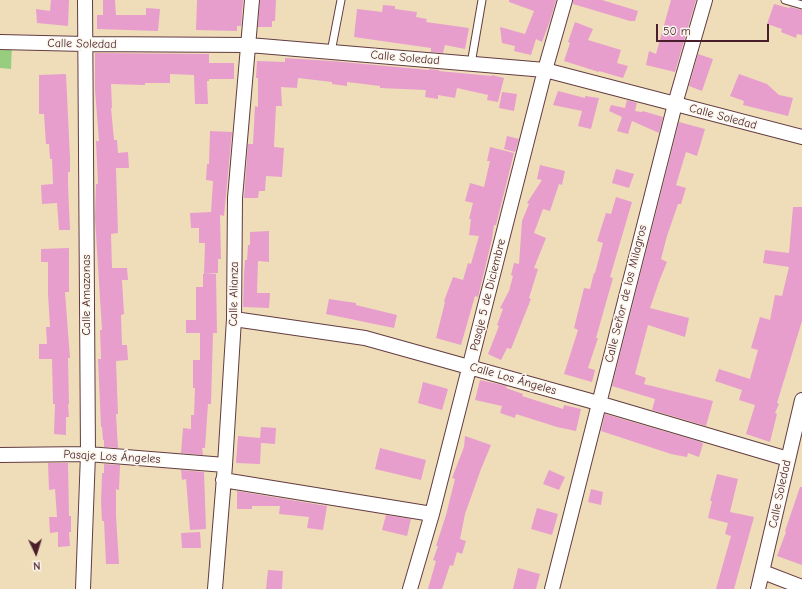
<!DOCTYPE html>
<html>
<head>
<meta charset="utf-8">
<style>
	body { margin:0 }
	#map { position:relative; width:802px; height:589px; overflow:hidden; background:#efddba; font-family:"Comic Neue",sans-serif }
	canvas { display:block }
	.north { position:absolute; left:16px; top:533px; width:40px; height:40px; -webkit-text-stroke:3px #fbf7ec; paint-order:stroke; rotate:176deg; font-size:11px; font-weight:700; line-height:16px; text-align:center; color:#4a1f2b }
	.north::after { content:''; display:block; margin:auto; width:14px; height:18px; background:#4a1f2b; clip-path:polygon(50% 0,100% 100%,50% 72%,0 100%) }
	.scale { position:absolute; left:656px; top:24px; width:113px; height:18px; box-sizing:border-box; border:2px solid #4a1f2b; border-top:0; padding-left:5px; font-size:12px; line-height:14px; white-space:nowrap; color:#4a1f2b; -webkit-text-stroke:3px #fbf7ec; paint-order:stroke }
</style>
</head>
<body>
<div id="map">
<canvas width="802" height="589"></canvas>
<div class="north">N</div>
<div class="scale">50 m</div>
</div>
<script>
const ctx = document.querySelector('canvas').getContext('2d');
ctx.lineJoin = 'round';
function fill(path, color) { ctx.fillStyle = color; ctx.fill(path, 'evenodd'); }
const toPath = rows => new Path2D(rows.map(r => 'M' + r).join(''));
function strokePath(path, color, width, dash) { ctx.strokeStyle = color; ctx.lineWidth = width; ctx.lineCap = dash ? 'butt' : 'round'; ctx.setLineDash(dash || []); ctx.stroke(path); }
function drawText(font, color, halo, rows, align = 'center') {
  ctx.font = font + ' "Comic Neue",sans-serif'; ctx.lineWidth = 3.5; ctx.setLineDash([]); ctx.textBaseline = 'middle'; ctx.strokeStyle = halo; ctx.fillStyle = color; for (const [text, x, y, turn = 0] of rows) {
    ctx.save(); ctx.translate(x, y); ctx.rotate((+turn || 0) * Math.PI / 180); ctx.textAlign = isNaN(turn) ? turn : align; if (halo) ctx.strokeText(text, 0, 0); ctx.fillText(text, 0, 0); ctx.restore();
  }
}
fill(toPath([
	[0,43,12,44,11,69,0,68]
]), '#96cd7f');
fill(toPath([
	[51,0,69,0,68,26,37,23,36,9,50,11],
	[103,0,115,0,116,15,146,15,146,8,160,9,158,31,97,29,97,15,103,15],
	[197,0,243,0,241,26,237,26,237,31,196,30],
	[260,0,276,0,275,21,272,21,272,27,258,27],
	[509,0,556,0,550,21,542,42,536,39,531,55,514,51,515,46,502,43,500,27,525,34,534,11,509,2],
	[573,0,602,0,638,11,635,21,630,21,573,4],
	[671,0,696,0,675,72,646,65,649,51,656,54],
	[774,4,789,8,790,7,802,10,802,35,797,34,796,38,781,32,782,29,767,24],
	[383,5,395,6,395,9,417,12,416,17,427,19,426,22,469,28,465,49,445,45,443,53,431,52,431,48,354,37,357,9,382,12],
	[575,22,593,29,588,40,621,50,617,63,628,66,623,78,599,71,599,72,564,61,570,43,568,42],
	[95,53,209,54,209,63,234,63,234,79,209,79,209,81,207,81,208,104,195,104,194,75,170,74,170,83,145,83,145,85,111,84,112,108,111,108,114,140,117,140,118,153,128,152,129,168,116,168,118,233,111,234,112,268,127,268,128,280,122,280,124,314,121,315,122,345,127,345,128,360,116,361,118,414,116,414,118,448,104,447,104,440,103,440,102,427,101,427,98,359,101,359,100,330,102,330,95,218,96,184,98,184,96,141,99,141,95,90],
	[698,54,713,59,702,91,689,86],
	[285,58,332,61,429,70,429,69,439,70,439,71,492,76,492,75,504,78,498,102,487,100,488,95,457,88,455,98,438,95,438,99,425,97,426,90,380,88,380,86,347,82,347,86,332,84,332,82,298,78,297,88,281,87,282,106,276,106,274,147,284,148,282,177,266,176,265,191,259,191,258,198,244,198,248,144,253,144,255,106,258,107,258,78,256,78,257,61,285,62],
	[66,74,70,158,70,172,68,172,68,185,70,230,59,230,57,203,42,204,41,185,53,184,52,159,50,159,49,144,46,144,44,114,39,114,39,75],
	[739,74,767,84,779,95,793,98,788,116,743,105,744,101,730,96],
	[558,91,585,98,585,96,599,98,591,129,578,126,582,111,553,105],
	[502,92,517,94,514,111,499,108],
	[627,100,637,103,635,111,642,112,643,111,663,117,659,133,632,121,628,134,617,131,622,117,609,111,611,105,625,108],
	[679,122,705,129,697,156,686,152,676,185,686,188,681,204,678,204,667,236,661,259,667,262,660,279,650,308,689,318,685,337,648,325,635,374,646,378,644,384,713,401,706,426,652,410,655,399,612,386],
	[210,131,232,132,224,216,220,215,221,259,218,259,218,273,204,274,205,243,199,243,199,228,191,228,190,213,211,212,213,181,206,180,207,164,209,164],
	[507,136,519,139,515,152,504,149],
	[490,147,514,153,496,225,494,225,492,239,478,297,475,296,461,345,436,338,445,302,444,301,453,277,463,280,468,263,471,264,479,236,469,235,471,219,469,219,473,203,465,201,470,183,484,187,490,161,487,161],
	[540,165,565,171,562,185,559,184,550,211,543,209,534,233,546,238,534,268,538,269,529,298,531,299,511,349,507,348,501,360,488,354,499,326,497,325,503,309,500,308,509,291,513,276,511,275,514,263,519,264,522,221,529,204,527,203,542,180,537,179],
	[616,169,634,174,629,188,612,183],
	[616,197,632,202,610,277,613,278,596,338,598,338,588,368,595,370,592,382,564,374,578,330,574,328,584,288,590,289,594,273,595,273,603,243,597,241,606,213,611,214],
	[793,207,802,207,802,321,777,403,779,404,775,413,777,414,770,442,746,434,755,405,739,400,742,390,715,381,719,369,750,379,758,350,751,348,760,317,770,320,775,295,782,296,789,267,763,263,765,250,789,253],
	[269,231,269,262,258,261,257,293,270,293,269,308,243,307,244,274,245,260,247,260,248,245,250,245,250,232],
	[69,248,69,292,65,292,70,358,68,358,69,404,68,404,69,417,66,417,66,435,54,434,55,404,53,404,52,359,39,359,39,344,47,344,46,327,50,327,48,294,48,262,41,262,41,249],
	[203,274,216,274,217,333,213,333,211,404,208,404,205,448,202,448,203,455,181,453,183,428,191,429,191,415,194,415,195,388,193,388,193,360,200,360,200,333,186,333,186,320,196,320,196,287,203,287],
	[329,299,356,303,356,305,397,315,394,328,326,314],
	[480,380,507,386,506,388,523,394,522,396,563,409,564,405,581,409,576,431,557,427,516,414,515,418,500,413,502,406,475,400],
	[423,382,448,389,442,410,418,403],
	[605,414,701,442,703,444,699,457,688,453,687,457,671,454,601,431],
	[261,427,276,428,275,444,261,443,260,464,236,463,238,436,260,438],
	[465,436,491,445,481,469,465,514,460,539,466,541,462,554,457,552,453,566,450,565,442,589,428,589,436,561,433,560,438,546,436,546,446,515,455,479,452,478,464,447],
	[380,448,426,460,421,480,375,469],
	[48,463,68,463,69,516,71,516,71,532,69,532,70,546,58,547,58,532,50,533,49,517,57,517,55,489,49,490],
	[104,464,120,465,119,490,116,489,116,516,119,564,106,564,104,521,102,521,101,502,102,473,104,473],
	[181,470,204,472,206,529,190,530,186,479,182,480],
	[549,470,565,477,559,490,543,484],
	[717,474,738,479,730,512,754,517,734,589,716,589,731,536,725,534,728,523,708,518,712,501,710,501],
	[800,487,802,487,802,565,777,556,786,532,785,531],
	[591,489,603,492,601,505,588,502],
	[237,491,327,506,323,530,307,528,309,517,279,514,280,506,252,506,252,509,237,509],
	[537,508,558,514,552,535,531,529],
	[386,515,411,519,407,536,382,530],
	[200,532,201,548,182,548,181,533],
	[518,568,540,574,536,589,513,589],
	[268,570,283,571,282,589,266,589]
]), '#e79ecc');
const service = toPath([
	[785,0,802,5],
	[331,52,341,0],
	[471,64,482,0]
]);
const minor = toPath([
	[0,42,85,44,249,45,545,70,802,137],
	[234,319,365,338,598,403,788,459],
	[0,455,88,454,225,465],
	[223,480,432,514],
	[763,572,802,587],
	[83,589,88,454,85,0],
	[215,589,225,465,234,319,235,198,252,0],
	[410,589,432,514,545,70,565,0],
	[552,589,675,104,705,0],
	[758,589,802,400]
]);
strokePath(service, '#633c40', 9);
strokePath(minor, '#633c40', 16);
strokePath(service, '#fff', 7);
strokePath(minor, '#fff', 14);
drawText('12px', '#4a1f2b', '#fbf7ec', [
	["Calle Soledad",82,44,1],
	["Calle Soledad",405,58,5],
	["Calle Soledad",723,117,15],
	["Calle Alianza",234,294,-89],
	["Calle Señor de los Milagros",626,294,-76],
	["Calle Amazonas",87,295,-90],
	["Pasaje 5 de Diciembre",488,295,-76],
	["Calle Los Ángeles",513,379,16],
	["Pasaje Los Ángeles",112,457,3],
	["Calle Soledad",780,494,-78]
]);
</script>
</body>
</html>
